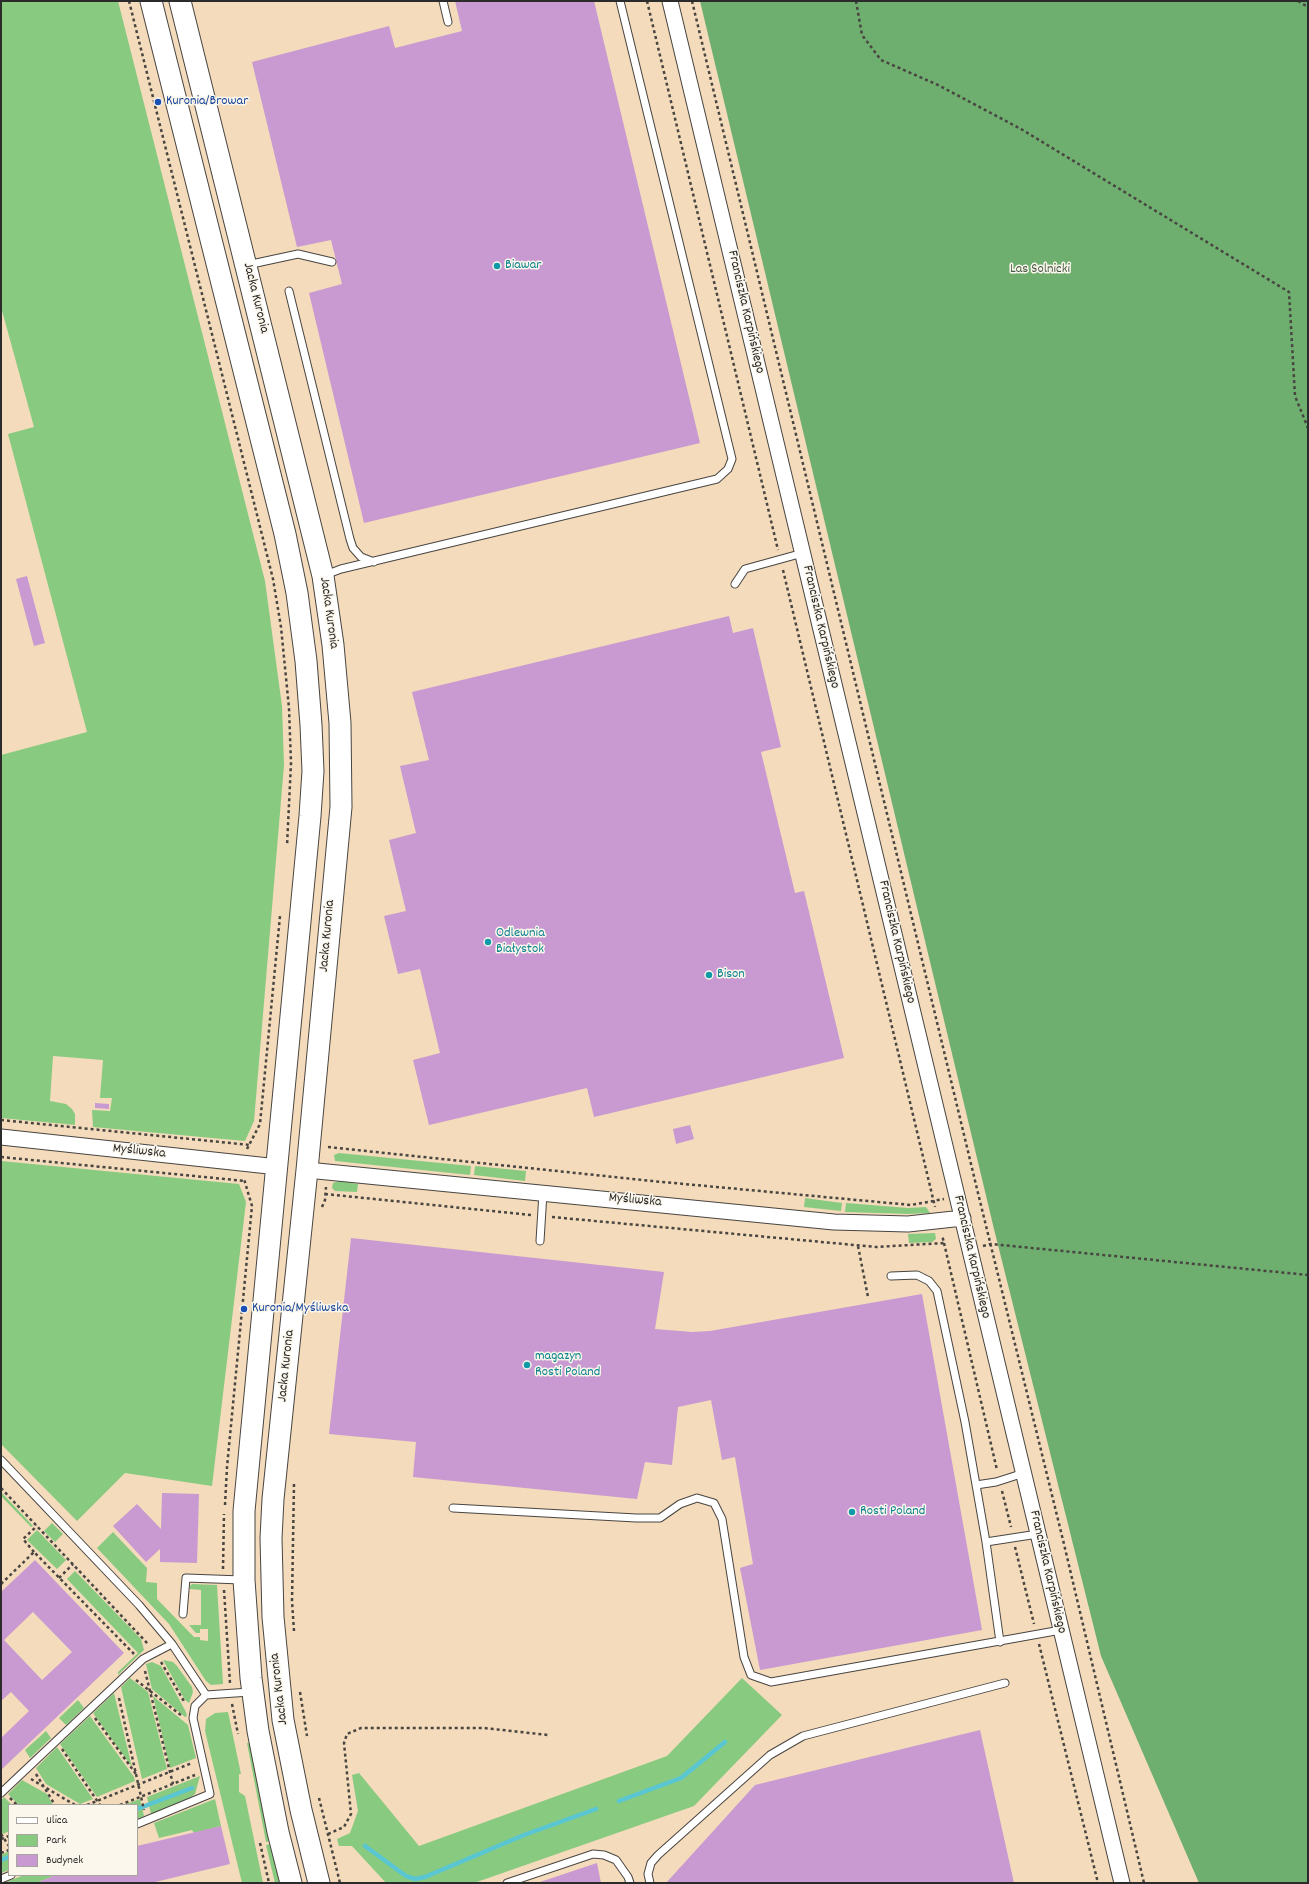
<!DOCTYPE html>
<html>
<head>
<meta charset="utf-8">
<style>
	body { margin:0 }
	#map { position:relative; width:1309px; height:1884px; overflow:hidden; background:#f3dbbb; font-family:Dekko,sans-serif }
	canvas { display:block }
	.frame { position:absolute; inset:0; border:2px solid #2b2b2b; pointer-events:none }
	.legend { position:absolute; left:8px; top:1804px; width:130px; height:72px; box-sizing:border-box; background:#fbf7ec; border:1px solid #a8a59f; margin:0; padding:5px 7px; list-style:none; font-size:12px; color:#2b2b2b }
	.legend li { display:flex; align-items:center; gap:8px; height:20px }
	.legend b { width:20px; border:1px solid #a8a59f }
</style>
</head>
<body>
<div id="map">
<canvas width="1309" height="1884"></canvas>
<div class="frame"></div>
<ul class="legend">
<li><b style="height:5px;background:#fff"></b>Ulica</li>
<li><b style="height:11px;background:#89ca81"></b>Park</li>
<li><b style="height:11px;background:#c999d1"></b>Budynek</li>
</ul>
</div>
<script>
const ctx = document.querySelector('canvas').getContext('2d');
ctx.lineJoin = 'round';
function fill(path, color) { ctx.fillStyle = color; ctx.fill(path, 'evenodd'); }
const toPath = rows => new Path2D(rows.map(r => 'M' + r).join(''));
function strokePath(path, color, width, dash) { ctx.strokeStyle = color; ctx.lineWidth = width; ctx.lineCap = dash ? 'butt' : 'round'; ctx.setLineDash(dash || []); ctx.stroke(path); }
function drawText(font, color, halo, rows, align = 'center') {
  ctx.font = font + ' Dekko,sans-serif'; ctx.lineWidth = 3; ctx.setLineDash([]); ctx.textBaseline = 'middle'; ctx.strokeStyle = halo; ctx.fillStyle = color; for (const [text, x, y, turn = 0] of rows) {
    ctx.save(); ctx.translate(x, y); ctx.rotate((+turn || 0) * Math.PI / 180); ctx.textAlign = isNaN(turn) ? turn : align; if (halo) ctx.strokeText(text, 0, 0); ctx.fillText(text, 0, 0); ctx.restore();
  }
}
fill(toPath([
	[1,1,118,1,265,581,282,706,284,765,254,1121,245,1141,93,1127,92,1110,110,1111,112,1098,100,1098,103,1060,53,1056,50,1101,66,1104,72,1109,75,1114,75,1125,1,1118,1,755,87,732,8,434,34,427,1,307],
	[339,1153,471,1166,470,1175,335,1161,334,1155],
	[1,1161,239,1184,246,1202,212,1486,125,1473,77,1521,1,1444],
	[475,1166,526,1171,525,1181,474,1175],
	[339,1181,358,1184,357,1192,335,1191,332,1188,333,1183],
	[805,1198,842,1203,841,1211,804,1207],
	[846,1203,908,1208,926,1207,930,1213,908,1214,845,1212],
	[935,1233,936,1239,932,1242,909,1243,908,1234],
	[1,1492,33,1526,31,1527,1,1496],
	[52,1523,63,1534,55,1542,44,1531],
	[37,1530,66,1560,57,1569,27,1540],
	[113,1532,147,1568,146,1582,157,1583,157,1599,194,1637,200,1637,200,1640,208,1641,208,1629,200,1629,200,1633,196,1633,189,1625,201,1625,201,1590,190,1589,190,1586,192,1584,217,1585,223,1684,211,1685,206,1681,169,1624,97,1548],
	[75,1571,141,1639,144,1650,118,1675,118,1672,138,1653,67,1579],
	[163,1660,173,1662,177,1666,192,1687,193,1692,189,1703,185,1700],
	[152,1662,161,1666,186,1712,187,1716,185,1717,152,1689,146,1664],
	[130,1678,148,1692,167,1769,142,1779,121,1687],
	[742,1678,782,1715,694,1806,474,1883,386,1883,352,1846,339,1846,337,1839,350,1833,358,1811,352,1775,359,1773,419,1846,667,1756],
	[114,1693,132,1767,93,1713],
	[153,1696,188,1725,196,1758,170,1768],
	[78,1700,84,1708,66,1725,59,1718],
	[228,1712,241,1774,239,1774,239,1792,245,1796,263,1883,242,1883,205,1731,206,1719,215,1713],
	[90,1716,134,1777,135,1781,97,1797,60,1744],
	[46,1731,51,1738,30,1758,25,1750],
	[247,1743,250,1743,271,1841,266,1842],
	[57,1747,93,1799,80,1804,46,1784,36,1768],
	[200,1776,195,1794,190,1798,151,1814,147,1797],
	[22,1780,47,1794,53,1805,19,1805,8,1794],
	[4,1797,12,1805,9,1805,9,1831,3,1834,1,1831,1,1801],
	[140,1799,144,1816,137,1819,137,1805,124,1805],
	[215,1799,221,1826,194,1833,192,1830,159,1838,154,1823],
	[271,1844,281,1883,275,1883,266,1845],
	[9,1851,9,1870,1,1873,1,1855],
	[24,1875,56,1875,36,1883,4,1883]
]), '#89ca81');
fill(toPath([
	[700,1,1308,1,1308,1883,1199,1883,1101,1656,994,1229]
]), '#6eae6f');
strokePath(toPath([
	[619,1801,681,1778,725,1742],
	[137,1809,192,1788],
	[365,1846,406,1876,415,1879,425,1877,524,1835,596,1809],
	[1,1860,9,1857]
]), '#5ac6d2', 4.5);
fill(toPath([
	[455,1,594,1,700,443,364,523,309,293,342,284,331,240,297,247,252,62,389,26,395,48,462,31],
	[27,576,45,643,34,646,16,579],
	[729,616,733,633,753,628,781,747,761,752,795,893,804,891,844,1058,594,1117,587,1088,429,1125,413,1060,440,1053,420,969,398,974,384,916,406,911,389,840,416,833,400,766,429,760,412,692],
	[95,1103,109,1104,109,1109,95,1108],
	[690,1125,694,1139,676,1144,673,1129],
	[351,1238,664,1272,655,1329,692,1332,710,1331,922,1294,982,1630,760,1670,740,1568,753,1564,735,1457,722,1460,711,1400,678,1407,672,1465,645,1462,637,1499,413,1477,416,1442,329,1434],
	[162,1493,199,1494,197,1563,160,1562,160,1549,146,1562,113,1526,137,1504,161,1529],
	[35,1560,124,1653,1,1770,1,1738,29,1711,11,1692,1,1701,1,1592],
	[33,1612,72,1652,42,1680,4,1640],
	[980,1730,1014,1883,666,1883,755,1785],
	[221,1826,230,1864,151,1883,36,1883,56,1875,137,1875,137,1846],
	[597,1863,601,1883,537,1883]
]), '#c999d1');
const service = toPath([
	[443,1,448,22],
	[247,265,298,254,332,262],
	[289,291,350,539,353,548,361,557,374,562],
	[325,575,341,569,717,479,728,469,732,459,620,1],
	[735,584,745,569,803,553],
	[540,1241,543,1193],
	[891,1276,917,1275,929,1281,937,1291,965,1422,986,1542,1000,1642],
	[1,1460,139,1605,172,1644,143,1659,1,1793],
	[976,1485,996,1482,1024,1473],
	[453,1508,636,1518,660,1518,680,1504,697,1498,714,1503,722,1519,744,1657,751,1675,771,1682,1061,1630],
	[986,1542,1038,1534],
	[183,1614,186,1578,242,1580],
	[172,1644,206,1695,250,1692],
	[137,1824,210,1794,193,1718,195,1706,206,1695],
	[1,1879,11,1875],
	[507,1883,593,1854,604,1855,616,1860,628,1877,630,1883],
	[650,1883,648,1874,651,1863,658,1855,770,1755,803,1736,1005,1683]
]);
const minor = toPath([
	[670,1,1122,1883],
	[1,1137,278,1167],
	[307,1170,834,1222,908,1224,963,1218]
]);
const secondary = toPath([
	[151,1,285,534,297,593,306,661,311,725,313,771,310,816,244,1511,244,1580,251,1678,258,1731,278,1832,291,1883],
	[180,1,323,576,333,645,340,723,341,807,307,1170,273,1499,271,1538,273,1617,283,1720,301,1810,319,1883]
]);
strokePath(service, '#494541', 9);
strokePath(minor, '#494541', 17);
strokePath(secondary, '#494541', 23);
strokePath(toPath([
	[129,1,273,579,281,627,289,708,291,763,287,846],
	[647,1,778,550],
	[692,1,977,1189,1063,1540,1144,1883],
	[856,1,862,35,881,60,938,85,1021,129,1289,292,1295,396,1308,428],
	[1298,1,1308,7],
	[783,570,935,1207],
	[1,1120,250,1145],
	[328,1147,652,1181,911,1205,944,1199],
	[247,1149,260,1124,280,916],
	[1,1157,245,1181],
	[325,1194,531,1215],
	[322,1207,325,1200,326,1187],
	[552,1217,876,1247,944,1243,942,1235],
	[944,1243,997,1470],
	[858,1246,868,1297],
	[983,1246,991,1244,1308,1275],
	[1,1488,148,1644],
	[1002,1491,1011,1527],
	[225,1505,227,1467,252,1206,244,1179],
	[1015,1547,1034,1624],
	[34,1552,23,1539,37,1526],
	[223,1569,224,1514],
	[59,1578,73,1564],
	[1,1584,34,1552,134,1654],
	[224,1590,230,1683],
	[294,1631,292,1601,294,1484],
	[1039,1644,1098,1883],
	[161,1662,185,1703],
	[145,1671,173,1784],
	[136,1680,182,1716],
	[300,1692,307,1736],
	[119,1698,144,1810],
	[232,1704,238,1734],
	[95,1718,136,1774],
	[62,1749,100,1805],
	[36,1774,55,1805],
	[31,1779,75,1805],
	[10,1798,17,1805],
	[319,1798,340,1883],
	[87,1805,192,1763],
	[120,1805,195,1775],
	[1,1834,9,1846],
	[328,1834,344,1827,351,1814,344,1743,347,1734,361,1728,484,1728,548,1735],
	[1,1839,9,1836],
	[260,1843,269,1883],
	[1,1853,9,1850]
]), '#494541', 2.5, [3, 3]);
strokePath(service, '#fff', 7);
strokePath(minor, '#fff', 15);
strokePath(secondary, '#fff', 21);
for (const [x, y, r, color] of [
	[158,102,4,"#1a4fb4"],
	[497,266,4,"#0f9aa8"],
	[488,942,4,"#0f9aa8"],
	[709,975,4,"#0f9aa8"],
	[244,1309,4,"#1a4fb4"],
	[527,1365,4,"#0f9aa8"],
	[852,1512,4,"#0f9aa8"]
]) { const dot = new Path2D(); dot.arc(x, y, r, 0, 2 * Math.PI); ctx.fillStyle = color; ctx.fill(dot); strokePath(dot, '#fbf7ec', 1.5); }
drawText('14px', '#164399', '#fbf7ec', [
	["Kuronia/Browar",166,102],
	["Kuronia/Myśliwska",252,1309]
], 'left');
drawText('14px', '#0d838f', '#fbf7ec', [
	["Biawar",505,266],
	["Odlewnia",496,934],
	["Białystok",496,950],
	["Bison",717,975],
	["magazyn",535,1357],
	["Rosti Poland",535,1373],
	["Rosti Poland",860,1512]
], 'left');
drawText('14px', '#475b45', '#fbf7ec', [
	["Las Solnicki",1040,270]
]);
drawText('14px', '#2b2b2b', '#fbf7ec', [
	["Jacka Kuronia",255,298,76],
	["Franciszka Karpińskiego",745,312,77],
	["Jacka Kuronia",328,613,82],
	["Franciszka Karpińskiego",820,627,77],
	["Jacka Kuronia",328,936,-85],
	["Franciszka Karpińskiego",896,942,77],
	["Myśliwska",139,1152,6],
	["Myśliwska",635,1201,5],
	["Franciszka Karpińskiego",971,1257,77],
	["Jacka Kuronia",287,1366,-84],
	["Franciszka Karpińskiego",1047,1572,77],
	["Jacka Kuronia",280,1689,-97]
]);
</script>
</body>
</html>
